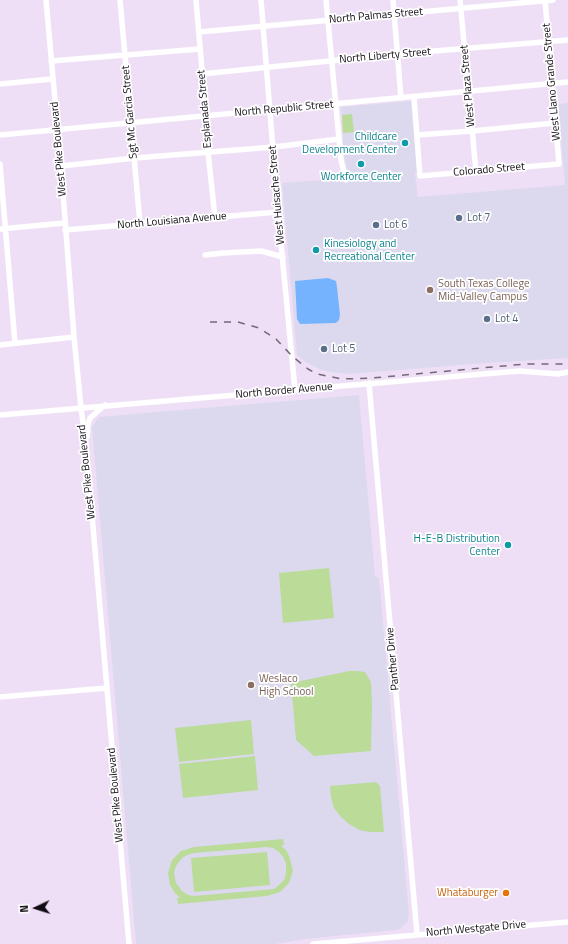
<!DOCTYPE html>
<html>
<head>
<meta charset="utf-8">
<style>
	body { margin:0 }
	#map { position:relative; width:568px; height:944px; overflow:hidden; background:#efdff6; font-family:"Titillium Web",sans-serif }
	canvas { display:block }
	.north { position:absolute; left:16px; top:888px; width:40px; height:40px; -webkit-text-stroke:3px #fff; paint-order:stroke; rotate:266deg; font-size:11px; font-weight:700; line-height:16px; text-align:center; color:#110b13 }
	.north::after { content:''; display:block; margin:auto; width:14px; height:18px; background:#110b13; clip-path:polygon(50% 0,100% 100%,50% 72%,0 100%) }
</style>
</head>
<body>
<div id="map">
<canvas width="568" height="944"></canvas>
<div class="north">N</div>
</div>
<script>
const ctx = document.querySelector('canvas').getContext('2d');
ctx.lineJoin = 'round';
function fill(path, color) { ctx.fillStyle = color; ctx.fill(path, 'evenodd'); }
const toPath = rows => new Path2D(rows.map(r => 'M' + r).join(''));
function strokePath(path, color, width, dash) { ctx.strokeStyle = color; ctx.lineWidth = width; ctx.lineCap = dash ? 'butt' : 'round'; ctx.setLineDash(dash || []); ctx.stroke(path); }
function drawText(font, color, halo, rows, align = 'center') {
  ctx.font = font + ' "Titillium Web",sans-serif'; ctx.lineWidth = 3.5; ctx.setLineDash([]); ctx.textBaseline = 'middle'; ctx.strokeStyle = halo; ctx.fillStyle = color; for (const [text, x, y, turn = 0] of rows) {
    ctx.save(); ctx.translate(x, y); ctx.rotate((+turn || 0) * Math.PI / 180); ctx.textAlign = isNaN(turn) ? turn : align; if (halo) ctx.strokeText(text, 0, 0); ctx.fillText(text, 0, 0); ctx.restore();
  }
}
fill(toPath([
	[410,101,411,102,417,172,415,173,418,197,565,185,558,104,568,103,568,358,473,364,349,374,330,372,319,369,306,362,297,355,282,183,349,178,344,156,341,107],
	[359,395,375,576,379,578,409,913,408,921,400,929,395,930,305,939,275,944,136,944,92,427,99,417]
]), '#dcd9ef');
fill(toPath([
	[352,114,354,132,343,133,342,115],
	[329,568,334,618,283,623,279,573],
	[349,671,358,671,365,672,371,682,372,705,371,751,314,756,296,740,291,683],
	[251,720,254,754,179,762,175,728],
	[255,756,258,790,183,798,179,764],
	[376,782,380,786,384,832,370,832,359,830,349,824,341,817,334,808,331,798,330,786],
	[283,839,284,845,281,846,286,850,290,858,293,871,289,883,280,892,267,896,178,904,177,898,180,898,175,893,170,885,168,873,172,860,181,851,194,847],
	[267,847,273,848,279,852,283,857,286,863,286,873,284,880,279,885,274,889,194,896,188,895,182,891,176,883,174,873,176,866,182,858,187,855,194,853],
	[267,852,270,885,194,892,191,858]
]), '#bbdb99');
fill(toPath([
	[328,278,336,281,337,287,340,315,339,320,336,323,300,324,297,319,295,281]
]), '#76b3fe');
strokePath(toPath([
	[46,0,61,166,74,337,81,408,86,445,129,944],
	[120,0,140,224],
	[196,0,206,116,208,152,215,218],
	[261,0,278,212,295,390],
	[326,0,341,160,346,180],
	[393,0,401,98],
	[460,0,476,172],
	[199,32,553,0],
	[51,61,200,49],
	[202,74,398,54,568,40],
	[0,84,52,79],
	[414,97,420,176,559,164,545,0],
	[0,135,568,82],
	[417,135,472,131,555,123],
	[0,164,15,343],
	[61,166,135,158,274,147,339,139],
	[0,229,65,223],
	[65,230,278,212],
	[205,255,223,253,261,251,283,257],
	[0,345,74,337],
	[369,383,417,934],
	[0,415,519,371,558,374,568,372],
	[87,437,88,424,90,418,105,405],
	[0,697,107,688],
	[313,944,568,922]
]), '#fff', 5.5);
strokePath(toPath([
	[210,322,238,322,259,328,276,339,292,356,308,369,317,374,342,379,372,378,525,364,568,364]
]), '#736977', 1.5, [7, 7]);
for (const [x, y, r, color] of [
	[405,143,4,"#0f9aa8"],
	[361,164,4,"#0f9aa8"],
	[459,218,4,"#5c6f8a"],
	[376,225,4,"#5c6f8a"],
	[316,250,4,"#0f9aa8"],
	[430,290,4,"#8d6e63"],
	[487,319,4,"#5c6f8a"],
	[324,349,4,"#5c6f8a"],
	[508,545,4,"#0f9aa8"],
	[251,685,4,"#8d6e63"],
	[506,893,4,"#e8710a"]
]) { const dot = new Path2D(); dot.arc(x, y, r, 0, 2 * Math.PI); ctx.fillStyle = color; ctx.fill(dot); strokePath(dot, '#fff', 1.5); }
drawText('11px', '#110b13', '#fff', [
	["North Palmas Street",376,16,-5],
	["North Liberty Street",385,56,-5],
	["West Llano Grande Street",552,82,-95],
	["West Plaza Street",468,86,-95],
	["Esplanada Street",205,109,-95],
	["North Republic Street",284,109,-5],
	["Sgt Mc Garcia Street",130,112,-95],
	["West Pike Boulevard",59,149,-95],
	["Colorado Street",489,170,-5],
	["West Huisache Street",277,195,-95],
	["North Louisiana Avenue",172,221,-5],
	["North Border Avenue",284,391,-5],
	["West Pike Boulevard",87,472,-96],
	["Panther Drive",393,659,-95],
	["West Pike Boulevard",116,795,-95],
	["North Westgate Drive",476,929,-5]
]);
drawText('11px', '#0d838f', '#fff', [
	["Childcare",397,137],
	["Development Center",397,150],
	["Workforce Center",361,177,"center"],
	["Kinesiology and",324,244,"left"],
	["Recreational Center",324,257,"left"],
	["H-E-B Distribution",500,539],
	["Center",500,552]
], 'right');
drawText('11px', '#4e5e75', '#fff', [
	["Lot 7",467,218],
	["Lot 6",384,225],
	["Lot 4",495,319],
	["Lot 5",332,349]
], 'left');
drawText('11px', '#785e54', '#fff', [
	["South Texas College",438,284],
	["Mid-Valley Campus",438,297],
	["Weslaco",259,679],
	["High School",259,692]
], 'left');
drawText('11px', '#c56008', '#fff', [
	["Whataburger",498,893]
], 'right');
</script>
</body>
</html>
